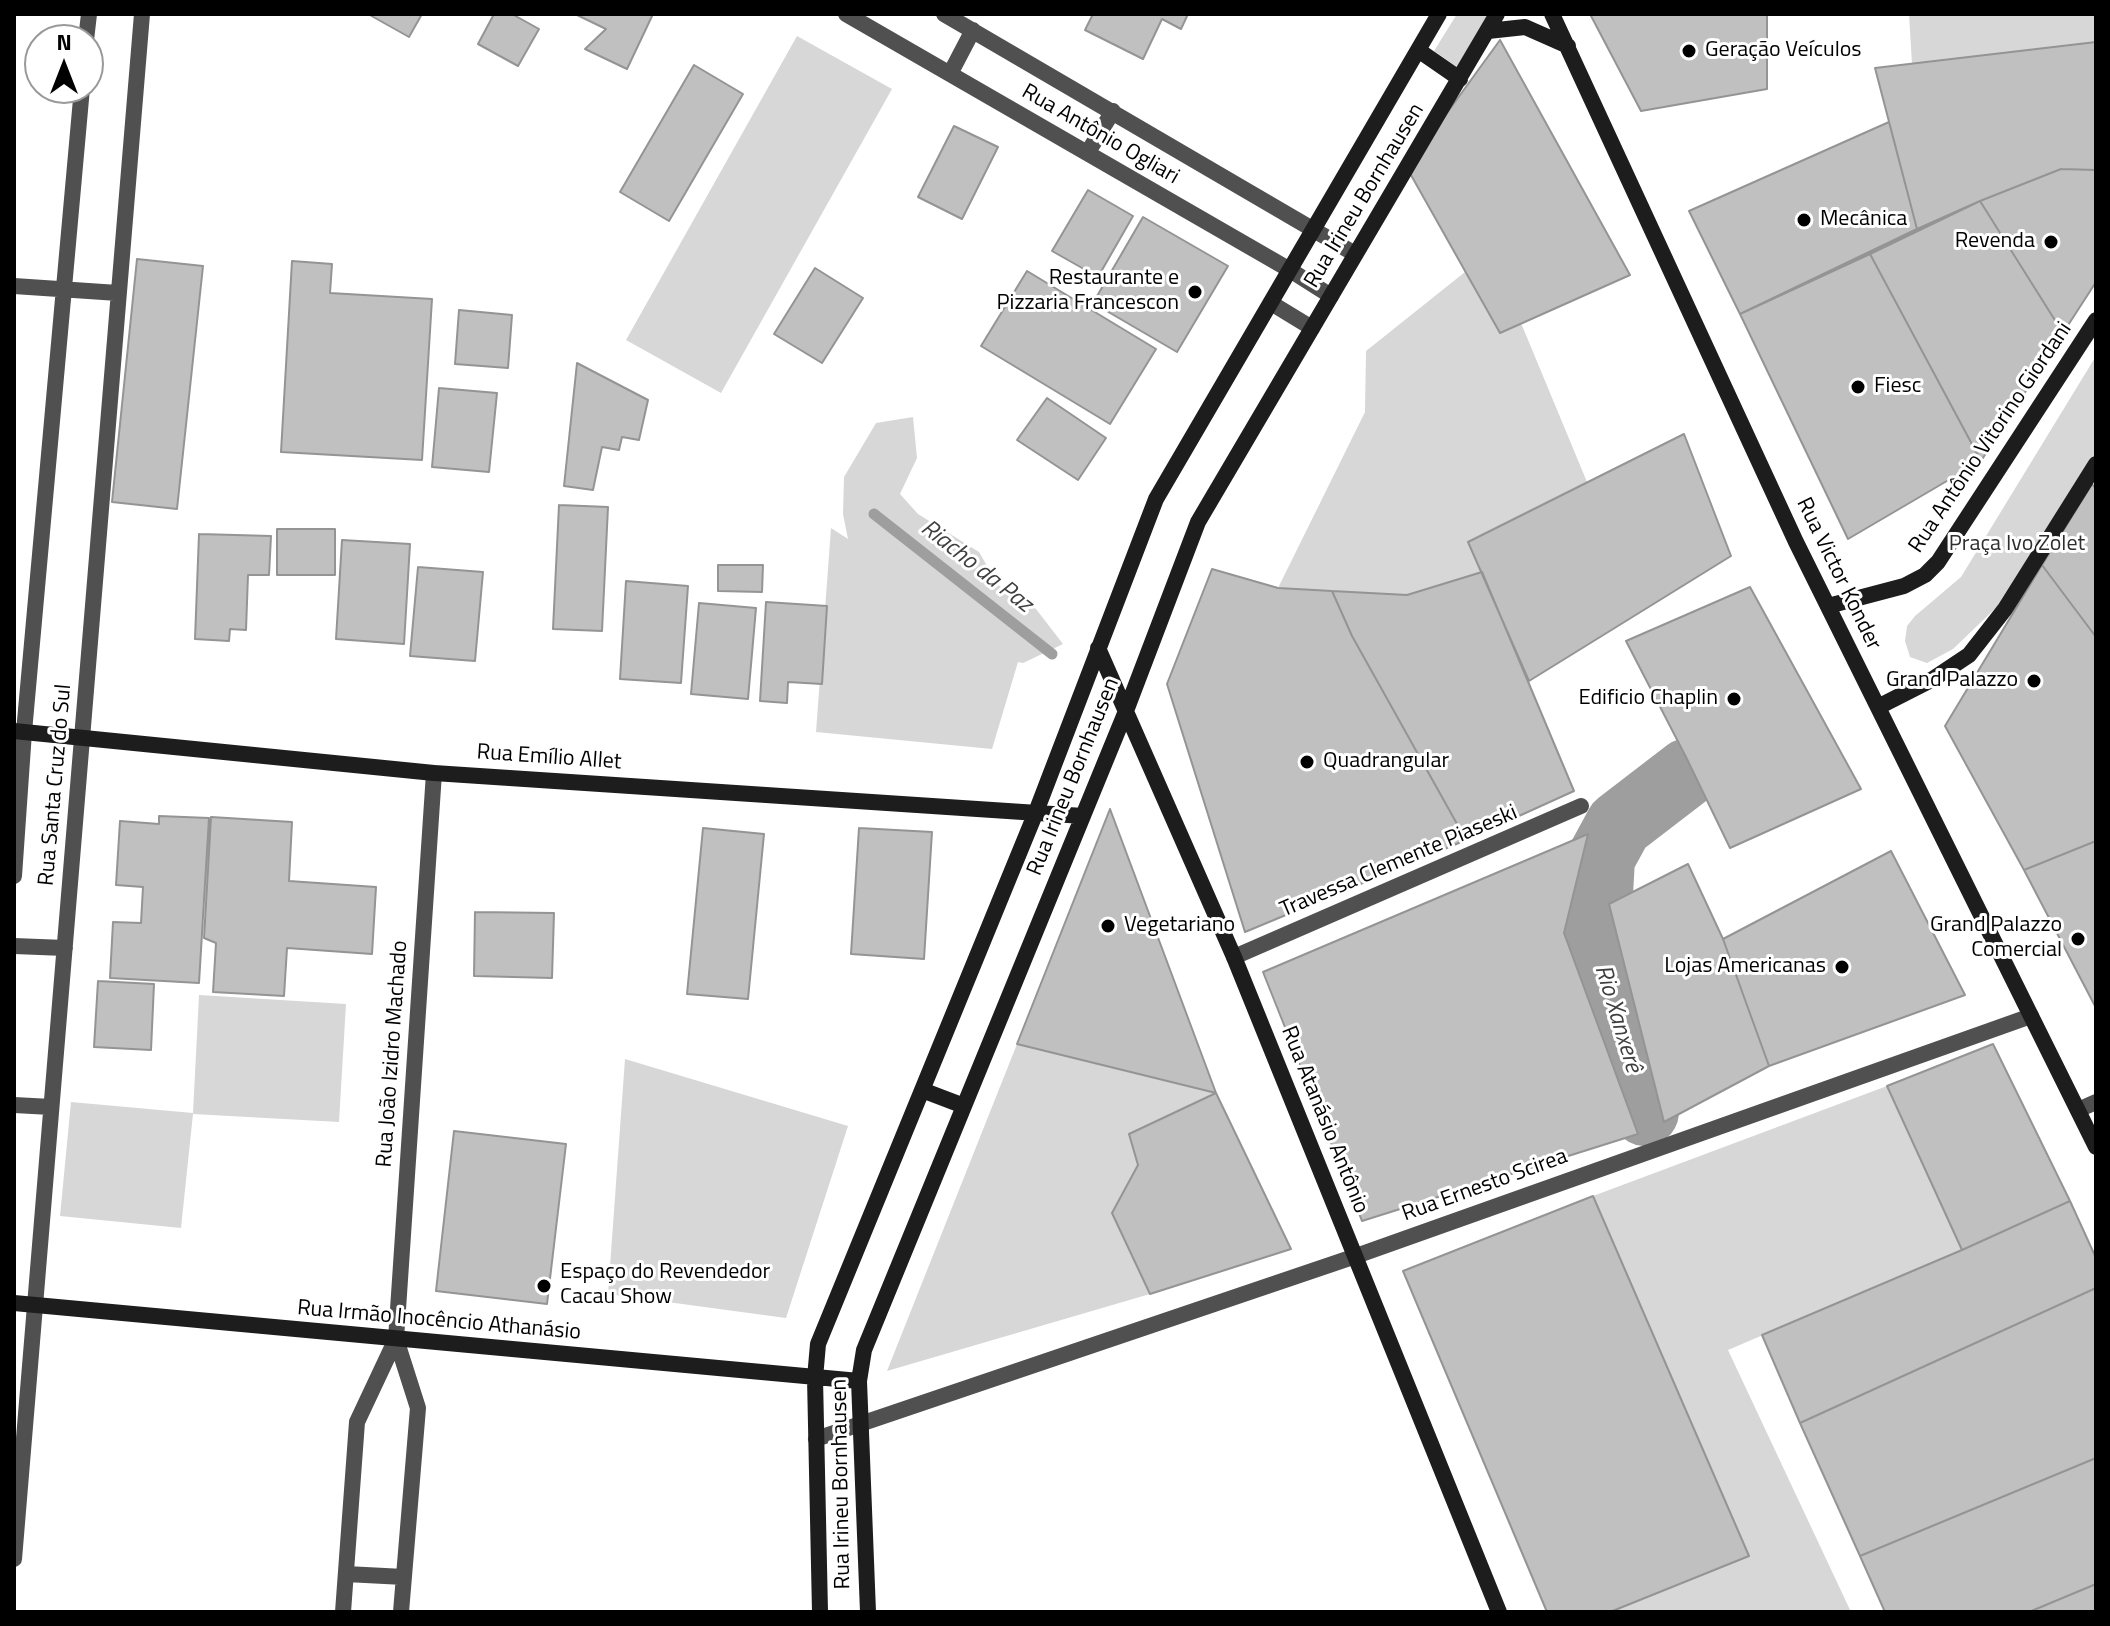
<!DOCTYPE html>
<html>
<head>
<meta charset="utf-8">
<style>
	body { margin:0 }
	#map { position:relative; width:2110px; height:1626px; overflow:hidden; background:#fff; font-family:"Titillium Web",sans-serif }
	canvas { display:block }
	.frame { position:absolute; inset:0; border:16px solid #000; pointer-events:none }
	.north { position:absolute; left:24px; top:24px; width:80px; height:80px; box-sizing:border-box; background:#fff; border:2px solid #999; border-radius:50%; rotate:0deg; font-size:22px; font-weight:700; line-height:32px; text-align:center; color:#000 }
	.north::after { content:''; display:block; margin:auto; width:28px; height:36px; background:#000; clip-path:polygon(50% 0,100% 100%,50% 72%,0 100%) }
</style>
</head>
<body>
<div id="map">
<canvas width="2110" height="1626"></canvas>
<div class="frame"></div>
<div class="north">N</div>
</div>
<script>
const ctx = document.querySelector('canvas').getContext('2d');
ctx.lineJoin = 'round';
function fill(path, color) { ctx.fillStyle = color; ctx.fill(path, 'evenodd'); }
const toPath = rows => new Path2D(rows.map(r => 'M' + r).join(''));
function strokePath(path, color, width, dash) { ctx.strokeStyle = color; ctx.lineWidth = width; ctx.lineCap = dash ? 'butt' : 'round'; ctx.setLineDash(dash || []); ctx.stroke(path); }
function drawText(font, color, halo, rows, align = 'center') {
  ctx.font = font + ' "Titillium Web",sans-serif'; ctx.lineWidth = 6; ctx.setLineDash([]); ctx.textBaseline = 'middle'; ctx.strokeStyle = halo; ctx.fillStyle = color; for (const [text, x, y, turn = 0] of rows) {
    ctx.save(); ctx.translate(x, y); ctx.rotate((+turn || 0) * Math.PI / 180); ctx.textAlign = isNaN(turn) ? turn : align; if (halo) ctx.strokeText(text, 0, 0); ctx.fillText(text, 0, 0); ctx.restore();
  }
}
fill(toPath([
	[1457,14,1488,14,1457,67,1434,51],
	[1909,14,2096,14,2096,42,1912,64],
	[797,36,892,89,721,393,626,340],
	[1465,272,1497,280,1521,323,1587,482,1468,542,1482,572,1407,595,1278,588,1365,412,1366,351],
	[2096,356,2096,468,2002,602,1953,649,1927,663,1910,657,1905,641,1907,626,1915,616,1961,577],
	[913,417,917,458,900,494,918,514,979,552,998,585,1036,609,1063,644,1023,663,1018,662,992,749,816,732,831,528,848,539,843,514,844,477,876,423],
	[199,995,346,1004,339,1122,193,1114,181,1228,60,1216,71,1102,193,1113],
	[1017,1044,1216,1093,1129,1134,1138,1165,1112,1213,1150,1294,887,1371],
	[625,1059,848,1126,786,1318,608,1294],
	[1887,1086,1962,1250,1728,1350,1851,1612,1610,1612,1749,1556,1593,1196]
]), '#d7d7d7');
strokePath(toPath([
	[874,514,1052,654]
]), '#9e9e9e', 11);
strokePath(toPath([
	[1645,1112,1596,949,1601,858,1619,825,1688,772]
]), '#9e9e9e', 68);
const building = toPath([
	[368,14,422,14,409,37,368,14],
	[494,14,512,14,539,29,518,66,478,44,494,14],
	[575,14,653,14,627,69,585,49,606,29,575,14],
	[1093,14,1188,14,1181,29,1162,19,1143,59,1085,30,1093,14],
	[1590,14,1767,14,1767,89,1641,111,1590,14],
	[1500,40,1630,275,1500,333,1407,168,1500,40],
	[2096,42,2096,170,2061,169,1980,201,1917,229,1875,68,2096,42],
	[694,65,743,94,669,221,620,192,694,65],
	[1889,122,1917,229,1740,314,1689,211,1889,122],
	[954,126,998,147,962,219,918,197,954,126],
	[2061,169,2096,170,2096,282,2063,333,1980,201,2061,169],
	[1088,190,1133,216,1098,277,1052,251,1088,190],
	[1980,201,2063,333,1981,461,1870,254,1980,201],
	[1143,217,1228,266,1177,352,1093,303,1143,217],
	[1870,254,1981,461,1848,539,1740,314,1870,254],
	[137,259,203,266,177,509,112,502,137,259],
	[292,261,332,264,330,293,432,299,422,460,281,452,292,261],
	[815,268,863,298,822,363,774,334,815,268],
	[1027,271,1156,349,1110,424,981,346,1027,271],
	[459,310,512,315,508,368,455,364,459,310],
	[577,363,648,400,639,440,622,437,619,450,602,447,593,490,564,486,577,363],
	[439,388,497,393,489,472,432,467,439,388],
	[1047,398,1106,438,1078,480,1017,440,1047,398],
	[1684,434,1731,556,1529,681,1468,542,1684,434],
	[2092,484,2096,489,2096,637,2042,565,2092,484],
	[559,505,608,507,602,631,553,629,559,505],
	[277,529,335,529,335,575,277,575,277,529],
	[199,534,271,536,269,575,248,575,246,630,230,629,229,641,195,639,199,534],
	[342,540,410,544,404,644,336,639,342,540],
	[718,565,763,565,762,592,718,591,718,565],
	[2042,565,2096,637,2096,841,2024,870,1945,726,2042,565],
	[418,567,483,572,475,661,410,656,418,567],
	[1212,569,1278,588,1332,591,1352,636,1466,840,1245,932,1167,684,1212,569],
	[1482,572,1574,791,1466,840,1352,636,1332,591,1407,595,1482,572],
	[626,581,688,586,681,683,620,679,626,581],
	[1750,587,1861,789,1730,848,1686,757,1626,641,1750,587],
	[766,602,827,606,822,684,788,682,787,703,760,701,766,602],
	[699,603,756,608,748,699,691,694,699,603],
	[1110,809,1216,1093,1017,1044,1110,809],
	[159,816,209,818,199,983,110,978,113,922,141,923,143,887,116,885,120,821,159,824,159,816],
	[211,817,292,822,289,881,376,887,372,954,287,948,284,996,213,992,216,943,204,938,211,817],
	[703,828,764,834,748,999,687,994,703,828],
	[859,828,932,832,924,959,851,954,859,828],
	[1588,834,1564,933,1638,1134,1362,1221,1263,972,1588,834],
	[2096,841,2096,1008,2024,870,2096,841],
	[1891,851,1965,995,1769,1066,1723,939,1891,851],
	[1688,864,1723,939,1769,1066,1664,1122,1609,904,1688,864],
	[475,912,554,913,552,978,474,976,475,912],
	[98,981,154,984,151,1050,94,1047,98,981],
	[1993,1044,2070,1201,1962,1250,1887,1086,1993,1044],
	[1216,1093,1291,1249,1150,1294,1112,1213,1138,1165,1129,1134,1216,1093],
	[454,1131,566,1144,547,1304,436,1291,454,1131],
	[1593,1196,1749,1556,1610,1612,1547,1612,1403,1271,1593,1196],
	[2070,1201,2096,1258,2096,1288,1800,1423,1762,1335,1962,1250,2070,1201],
	[2096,1288,2096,1458,1860,1556,1800,1423,2096,1288],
	[2096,1458,2096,1584,2029,1612,1885,1612,1860,1556,2096,1458],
	[2096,1584,2096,1612,2029,1612,2096,1584]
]);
fill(building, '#c0c0c0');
strokePath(building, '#949494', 2);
strokePath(toPath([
	[1271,303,1312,328],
	[1234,957,1581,806]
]), '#505050', 16);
strokePath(toPath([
	[846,14,1290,270,1331,296],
	[944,14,1355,254],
	[86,40,89,14],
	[950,74,973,30],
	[1088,152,1113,111],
	[14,286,118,293],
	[14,876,24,732,82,88],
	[14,946,65,948],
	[14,1105,51,1107],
	[2078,1110,2096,1102],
	[816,1439,1356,1256,2031,1016],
	[14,1559,142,14],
	[346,1574,404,1577],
	[343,1612,357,1422,396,1339],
	[401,1612,418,1408,396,1339,434,773]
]), '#505050', 16);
strokePath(toPath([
	[1552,14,1796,542,2096,1147],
	[1488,31,1525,27,1568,46],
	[1418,50,1460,79],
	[1828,606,1904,586,1925,575,1938,562,2096,320],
	[1098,648,1234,957,1499,1612],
	[1878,707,1933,679,1969,655,2005,609,2096,464],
	[14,731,434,773,1083,816],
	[922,1090,964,1106],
	[14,1303,859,1381],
	[820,1612,815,1378,818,1344,1036,812,1156,499,1439,14],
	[868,1612,859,1381,864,1350,1126,711,1198,522,1497,14]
]), '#1d1d1d', 16);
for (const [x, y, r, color] of [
	[1689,51,8,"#000"],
	[1804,220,8,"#000"],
	[2051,242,8,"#000"],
	[1195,292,8,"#000"],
	[1858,387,8,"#000"],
	[2034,681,8,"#000"],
	[1734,699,8,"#000"],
	[1307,762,8,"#000"],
	[1108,926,8,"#000"],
	[2078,939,8,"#000"],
	[1842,967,8,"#000"],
	[544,1286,8,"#000"]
]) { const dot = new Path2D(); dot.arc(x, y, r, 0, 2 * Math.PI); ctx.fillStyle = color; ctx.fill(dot); strokePath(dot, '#fff', 3); }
drawText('22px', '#000', '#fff', [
	["Geração Veículos",1705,51],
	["Mecânica",1820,220],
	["Revenda",2035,242,"right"],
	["Restaurante e",1179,279,"right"],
	["Pizzaria Francescon",1179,304,"right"],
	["Fiesc",1874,387],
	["Grand Palazzo",2018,681,"right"],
	["Edificio Chaplin",1718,699,"right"],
	["Quadrangular",1323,762],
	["Vegetariano",1124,926],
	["Grand Palazzo",2062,926,"right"],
	["Comercial",2062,951,"right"],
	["Lojas Americanas",1826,967,"right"],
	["Espaço do Revendedor",560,1273],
	["Cacau Show",560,1298]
], 'left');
drawText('22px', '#000', '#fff', [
	["Rua Antônio Ogliari",1100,135,30],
	["Rua Irineu Bornhausen",1365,196,-59],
	["Rua Antônio Vitorino Giordani",1991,438,-56],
	["Rua Victor Konder",1838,574,64],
	["Rua Emílio Allet",549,758,4],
	["Rua Irineu Bornhausen",1074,777,-68],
	["Rua Santa Cruz do Sul",56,785,-85],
	["Travessa Clemente Piaseski",1399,862,-23],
	["Rua João Izidro Machado",393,1054,-86],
	["Rua Atanásio Antônio",1324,1120,68],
	["Rua Ernesto Scirea",1485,1186,-20],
	["Rua Irmão Inocêncio Athanásio",439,1321,5],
	["Rua Irineu Bornhausen",842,1484,-91]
]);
drawText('22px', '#2e2e2e', '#fff', [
	["Praça Ivo Zolet",2017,545]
]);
drawText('italic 24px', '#3f3f3f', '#fff', [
	["Riacho da Paz",976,567,38],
	["Rio Xanxerê",1617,1019,73]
]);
</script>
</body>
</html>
